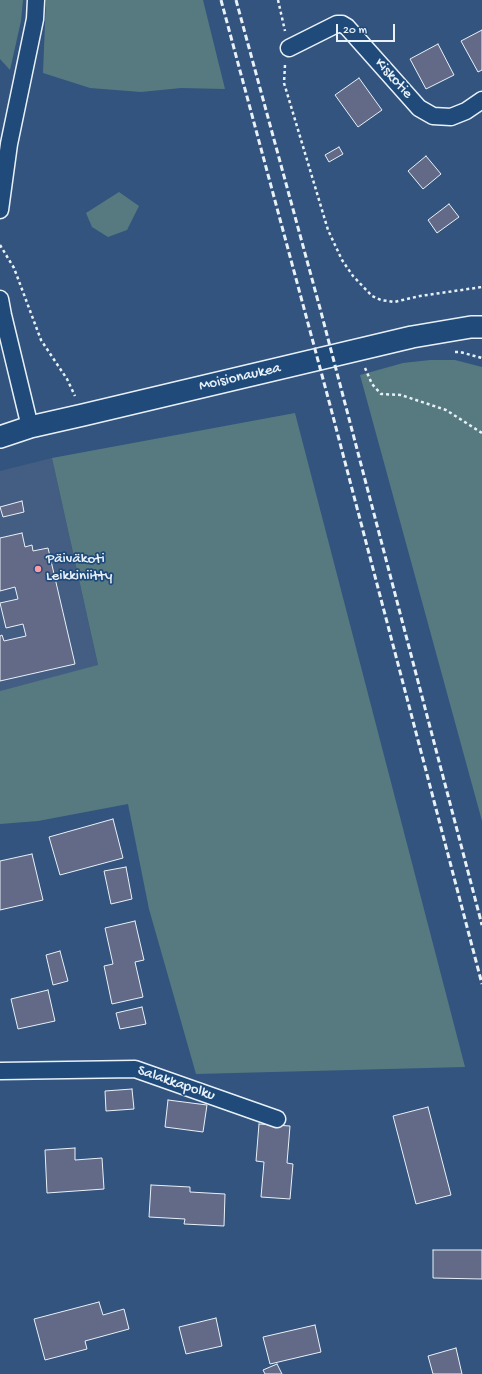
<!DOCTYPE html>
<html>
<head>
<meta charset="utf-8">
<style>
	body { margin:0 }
	#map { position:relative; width:482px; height:1374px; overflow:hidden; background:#33547e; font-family:"Gochi Hand",sans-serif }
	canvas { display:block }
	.scale { position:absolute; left:336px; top:24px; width:59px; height:18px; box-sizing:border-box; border:2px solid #e8f1f8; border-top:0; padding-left:5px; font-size:12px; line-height:14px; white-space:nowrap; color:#e8f1f8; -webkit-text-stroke:3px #1f4a7a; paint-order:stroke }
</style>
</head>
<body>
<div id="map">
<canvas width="482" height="1374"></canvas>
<div class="scale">20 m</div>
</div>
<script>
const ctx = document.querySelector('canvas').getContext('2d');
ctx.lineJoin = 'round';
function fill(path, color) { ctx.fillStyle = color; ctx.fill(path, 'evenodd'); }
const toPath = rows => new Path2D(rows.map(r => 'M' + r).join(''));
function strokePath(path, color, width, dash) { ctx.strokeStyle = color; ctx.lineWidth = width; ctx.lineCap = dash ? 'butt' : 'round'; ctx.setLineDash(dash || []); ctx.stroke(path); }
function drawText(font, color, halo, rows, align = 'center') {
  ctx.font = font + ' "Gochi Hand",sans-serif'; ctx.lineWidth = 3.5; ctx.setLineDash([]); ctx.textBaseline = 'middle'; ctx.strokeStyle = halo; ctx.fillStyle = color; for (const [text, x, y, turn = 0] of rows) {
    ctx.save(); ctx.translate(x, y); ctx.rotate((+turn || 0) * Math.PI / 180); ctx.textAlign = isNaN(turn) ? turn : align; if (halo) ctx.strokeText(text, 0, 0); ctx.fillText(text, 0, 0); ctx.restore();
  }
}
fill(toPath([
	[52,458,98,666,0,691,0,471]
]), '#445e83');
fill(toPath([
	[0,0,23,0,21,21,10,70,0,59],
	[46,0,203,0,225,89,181,88,141,92,90,88,43,73],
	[119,192,139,206,127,230,108,237,92,227,86,213],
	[430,360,455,360,482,367,482,821,360,375,403,363],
	[295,413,465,1067,196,1074,149,909,128,804,38,821,0,824,0,691,98,665,52,458]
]), '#577a80');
const building = toPath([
	[482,30,482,70,478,72,461,41,482,30],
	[438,44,454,75,426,89,410,59,438,44],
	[359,78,382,110,358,127,335,95,359,78],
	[339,147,343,154,329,162,325,155,339,147],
	[426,156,441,174,423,189,408,171,426,156],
	[449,204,459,217,437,233,428,220,449,204],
	[22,501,24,512,3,517,0,507,22,501],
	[22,533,25,547,32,545,33,551,48,548,75,664,0,681,0,636,2,635,4,641,26,636,23,624,6,628,0,603,18,599,15,587,0,591,0,538,22,533],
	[113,819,123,858,60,875,49,837,113,819],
	[32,854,43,900,0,910,0,861,32,854],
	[126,867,132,899,111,904,104,871,126,867],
	[135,921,144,960,135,962,143,997,112,1004,104,966,113,964,105,928,135,921],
	[60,951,68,981,53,985,46,955,60,951],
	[48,990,55,1021,18,1029,11,999,48,990],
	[142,1007,146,1024,120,1029,116,1013,142,1007],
	[132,1089,134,1109,106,1111,105,1091,132,1089],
	[168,1100,207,1105,203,1132,165,1127,168,1100],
	[428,1107,451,1195,416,1204,393,1116,428,1107],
	[259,1124,290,1126,287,1163,293,1164,290,1199,261,1197,264,1162,256,1161,259,1124],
	[75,1148,75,1160,102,1158,104,1189,47,1193,45,1150,75,1148],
	[151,1185,190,1187,190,1192,225,1194,224,1226,184,1224,185,1219,149,1217,151,1185],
	[433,1250,482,1250,482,1279,433,1278,433,1250],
	[99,1302,103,1315,124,1309,129,1329,85,1341,87,1349,45,1360,34,1319,99,1302],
	[216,1318,222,1346,186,1354,179,1327,216,1318],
	[315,1325,321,1352,270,1364,263,1337,315,1325],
	[456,1348,462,1374,433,1374,428,1356,456,1348],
	[277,1364,282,1374,265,1374,263,1370,277,1364]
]);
fill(building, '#636a88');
strokePath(building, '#e8f1f8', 1);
const minor = toPath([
	[289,48,337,24,342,24,347,27,419,108,433,116,451,117,466,111,482,100],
	[0,210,9,144,35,19,36,0],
	[0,299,3,315,30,427],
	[0,1071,135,1069,277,1119]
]);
const tertiary = toPath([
	[0,437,30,427,83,415,412,337,471,327,482,327]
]);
strokePath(minor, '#e8f1f8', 19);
strokePath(tertiary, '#e8f1f8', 24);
strokePath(toPath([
	[278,0,285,31],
	[285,65,284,83,328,230,342,260,353,276,372,296,381,300,394,302,420,296,482,287],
	[0,245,14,268,41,340,67,379,75,396],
	[455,352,460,352,482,358],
	[365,368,372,384,381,394,401,395,446,410,482,433]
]), '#e8f1f8', 2.5, [3, 3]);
strokePath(minor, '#1f4a7a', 16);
strokePath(tertiary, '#1f4a7a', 21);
strokePath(toPath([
	[221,0,330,405,482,984],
	[236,0,321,312,482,925]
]), '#e8f1f8', 3, [6, 3]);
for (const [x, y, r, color] of [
	[38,569,4,"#ff9aa2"]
]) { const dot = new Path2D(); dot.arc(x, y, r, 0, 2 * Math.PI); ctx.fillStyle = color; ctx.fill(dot); strokePath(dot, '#1f4a7a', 1.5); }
drawText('15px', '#e8f1f8', '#1f4a7a', [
	["Kiskotie",393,79,48],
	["Moisionaukea",240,378,-13],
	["Salakkapolku",176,1084,19]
]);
drawText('15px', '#e8f1f8', '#1f4a7a', [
	["Päiväkoti",46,560],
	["Leikkiniitty",46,577]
], 'left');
</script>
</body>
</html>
